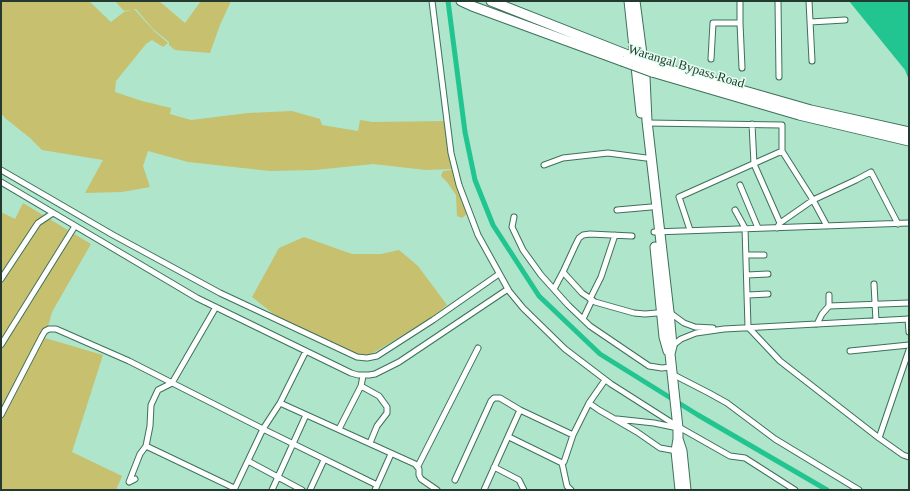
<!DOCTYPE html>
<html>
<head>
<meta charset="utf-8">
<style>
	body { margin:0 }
	#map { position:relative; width:910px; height:491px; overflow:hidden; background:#aee5cb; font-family:"Times New Roman",serif }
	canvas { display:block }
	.frame { position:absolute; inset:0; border:2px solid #243a30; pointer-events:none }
</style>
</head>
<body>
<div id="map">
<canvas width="910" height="491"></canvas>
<div class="frame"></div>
</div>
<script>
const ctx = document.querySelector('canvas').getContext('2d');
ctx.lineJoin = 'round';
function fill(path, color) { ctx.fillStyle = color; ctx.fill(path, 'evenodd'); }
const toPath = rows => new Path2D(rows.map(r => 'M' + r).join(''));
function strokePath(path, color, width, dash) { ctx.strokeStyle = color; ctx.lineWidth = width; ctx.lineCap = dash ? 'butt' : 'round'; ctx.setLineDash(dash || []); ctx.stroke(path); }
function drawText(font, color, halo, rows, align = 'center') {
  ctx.font = font + ' "Times New Roman",serif'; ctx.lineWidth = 3; ctx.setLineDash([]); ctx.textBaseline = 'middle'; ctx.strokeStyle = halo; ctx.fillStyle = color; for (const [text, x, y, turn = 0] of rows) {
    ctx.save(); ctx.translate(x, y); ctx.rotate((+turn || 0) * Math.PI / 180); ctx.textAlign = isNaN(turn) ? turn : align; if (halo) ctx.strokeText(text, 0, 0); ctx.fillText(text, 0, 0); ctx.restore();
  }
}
fill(toPath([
	[1,1,89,1,111,22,124,12,134,9,153,30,168,43,163,47,152,40,146,44,116,81,115,92,142,101,171,108,170,114,191,120,248,113,292,111,320,119,322,125,358,131,360,120,373,122,446,121,452,169,426,170,373,164,315,170,270,171,188,162,148,151,143,166,150,187,122,192,85,193,103,160,42,150,30,138,5,118,1,113],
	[115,1,159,1,185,23,201,1,231,1,220,25,210,53,175,50,169,45,169,42,153,29,136,9,124,11],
	[452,170,468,213,462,218,457,216,456,195,447,182,441,176,443,171],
	[23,203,91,244,52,312,45,338,103,355,72,452,122,476,116,490,1,490,1,212,15,219],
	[304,237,352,254,381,254,399,250,418,266,447,305,428,320,363,359,290,327,252,297,279,248]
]), '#c7c06e');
fill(toPath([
	[849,1,909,1,909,80,905,70]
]), '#22c58f');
strokePath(toPath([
	[448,1,465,132,475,180,493,225,539,296,600,354,698,415,827,490]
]), '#22c58f', 5);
const street = toPath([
	[432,1,451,153,459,185,478,235,509,291,523,308,565,349,611,384,677,426,730,456,745,458,795,490],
	[778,1,779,77],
	[809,1,812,61],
	[810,22,845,20],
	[740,23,742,68],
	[711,59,713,23,740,23,740,1],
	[647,123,782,125,782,151,813,200,827,226],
	[752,124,754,164,780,223],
	[544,165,563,158,608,153,646,158],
	[1,170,113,235,220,293,357,357,367,358,377,356,433,320,499,274],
	[1,182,197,298,351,373,358,375,369,375,375,374,399,362,508,289],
	[740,185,758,228],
	[617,210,651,207],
	[735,210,745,228,748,327,780,361,879,438,903,455,909,457],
	[514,217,512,227,523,250,541,275,568,305,590,326,649,366,662,368,671,367],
	[777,228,780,223,813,200,856,180,871,172,898,224],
	[690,230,679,197,782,151],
	[654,232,909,223],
	[746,255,764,255],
	[563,272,582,293,595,302,634,313,645,314,669,312,684,323,695,327,713,328],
	[747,275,768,274],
	[1,279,38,223,53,213],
	[874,284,876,321],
	[554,289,563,272,575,246,579,238,583,235,590,234,632,236],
	[748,295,768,294],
	[829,295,829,306],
	[590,299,601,277,615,235],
	[583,319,592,300],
	[908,319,909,332],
	[817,324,822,314,829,306,909,303],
	[1,345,75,226],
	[672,346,681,339,696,333,724,329,909,319],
	[306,351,280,403,415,464,419,469,419,475,421,479,437,490],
	[850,351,909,345],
	[672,374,709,393,727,403,775,439,859,490],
	[361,386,379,396,387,407,387,413,377,426,370,443],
	[589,403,605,380],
	[1,415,42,336,45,331,49,329,56,329,129,361,263,429,377,485],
	[617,419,654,423,678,428],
	[339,429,361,386,363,376],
	[509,437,562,463,564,462,573,435,589,403,599,410,637,432,660,448,677,451],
	[879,438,909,350],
	[146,446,150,426,151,405,158,390,172,383,216,307],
	[248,461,302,490],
	[562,463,567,486,571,490],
	[418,466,478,348],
	[494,467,519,480,524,490],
	[135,479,129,482,140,454,146,446,234,488],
	[455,480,491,401,494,398,500,398,520,410,573,435],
	[234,490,263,429,280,403],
	[272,490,306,415],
	[310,490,324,460],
	[375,490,391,454],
	[484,490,520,410]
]);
const highway = toPath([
	[461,1,472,6,622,61],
	[491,1,628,55],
	[629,1,641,113],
	[635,1,645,77,647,121,669,312,672,346,670,354,678,428,678,439,676,451,680,490],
	[654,65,811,110,909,132],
	[652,72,799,115,909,141],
	[655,247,664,337,668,351],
	[678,439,682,451,686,490]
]);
strokePath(street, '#3d715a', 7);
strokePath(highway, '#3d715a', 11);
strokePath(street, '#fff', 5);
strokePath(highway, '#fff', 9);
const highwayBridge = toPath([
	[628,55,654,65],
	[622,61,652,72]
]);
strokePath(highwayBridge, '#3d715a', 11, []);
strokePath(highwayBridge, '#fff', 9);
drawText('13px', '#243a30', '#e4fff1', [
	["Warangal Bypass Road",686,67,17]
]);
</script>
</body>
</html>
